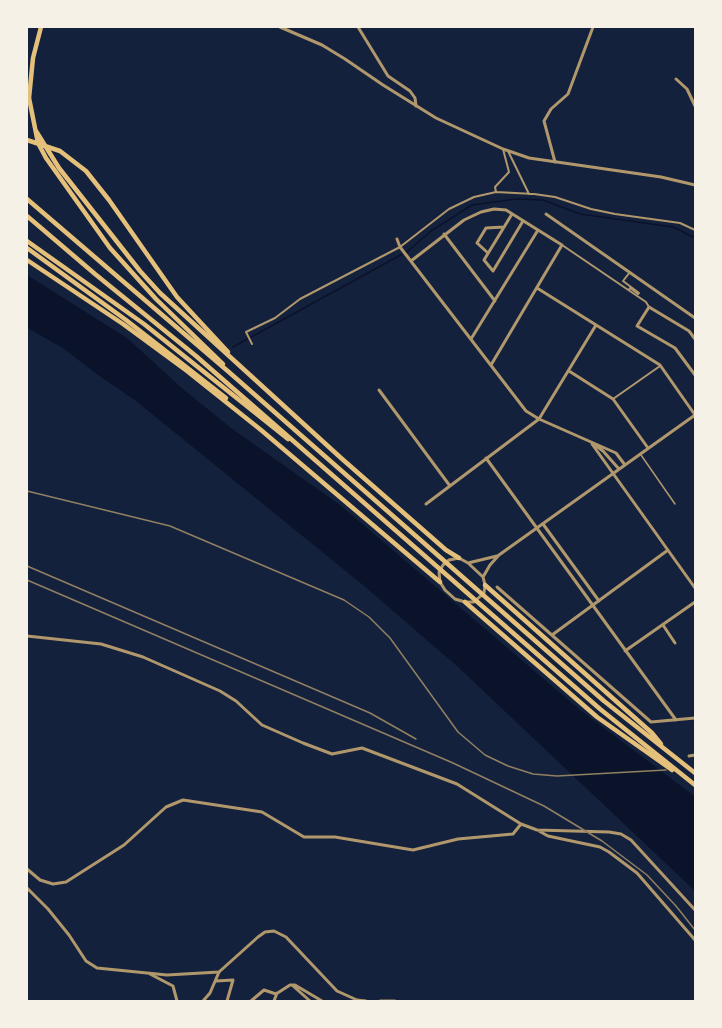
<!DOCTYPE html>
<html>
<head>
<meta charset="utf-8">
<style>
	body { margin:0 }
	#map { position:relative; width:722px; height:1028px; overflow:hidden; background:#14213d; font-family:Jost,sans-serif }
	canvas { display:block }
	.frame { position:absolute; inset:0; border:28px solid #f6f1e7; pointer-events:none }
</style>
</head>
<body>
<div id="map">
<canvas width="722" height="1028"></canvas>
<div class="frame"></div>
</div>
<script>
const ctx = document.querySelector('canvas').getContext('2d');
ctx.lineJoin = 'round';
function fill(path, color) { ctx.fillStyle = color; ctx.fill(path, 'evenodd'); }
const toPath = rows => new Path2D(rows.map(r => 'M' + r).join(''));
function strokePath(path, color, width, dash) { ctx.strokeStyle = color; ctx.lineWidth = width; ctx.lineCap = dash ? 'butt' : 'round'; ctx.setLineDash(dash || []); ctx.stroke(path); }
fill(toPath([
	[27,275,127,338,183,389,231,428,340,505,579,709,693,795,695,798,695,891,458,667,363,585,136,401,98,375,63,348,27,328]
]), '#0b132b');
strokePath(toPath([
	[233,347,408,251,431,231,472,205,516,199,543,200,580,214,673,227,695,238]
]), '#0b132b', 1.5);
strokePath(toPath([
	[641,455,675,504]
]), '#b1986c', 1.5);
strokePath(toPath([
	[508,151,529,194],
	[496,192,495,187,509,172,503,149],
	[562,245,646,302,649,307],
	[629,290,630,288,638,294,639,293,623,281,630,272],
	[252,344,246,332,275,318,300,299,400,247,449,209,474,197,496,192,534,194,555,197,591,209,615,214,680,223,695,230],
	[613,399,660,366]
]), '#b1986c', 2);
strokePath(toPath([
	[358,27,388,76,410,91,415,98,416,106],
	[676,79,687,89,695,106],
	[555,162,544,121,551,109,568,94,593,27],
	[512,214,484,260,493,271,523,221],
	[546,214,695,318],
	[444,234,495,301],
	[397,239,400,247,526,411,539,419,616,453,625,465],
	[488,253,477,243,486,228,504,227],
	[411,261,464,220,481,212,494,209,506,210,562,245,491,365],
	[537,288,660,365,695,415],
	[471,339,538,230],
	[695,339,689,331,649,307,637,326,675,348,695,375],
	[569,371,613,399,648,448],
	[379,390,450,486],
	[592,444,695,588],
	[595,445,603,451,619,469],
	[486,458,676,720],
	[426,504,539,419,596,325],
	[543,524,599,601],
	[459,558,468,563,483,577,485,585,484,593,474,602,465,602,455,599,445,590,440,582,439,572,443,565,449,560,459,558],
	[468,563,497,556],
	[483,577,490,565,499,555,695,415],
	[497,587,651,722,695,718],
	[663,625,675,643],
	[552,635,668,550],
	[625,651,695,602],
	[689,756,695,755],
	[150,974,173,986,177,1001],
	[216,981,233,980,227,1001],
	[292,985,310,1001],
	[203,1001,210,993,219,972],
	[251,1001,264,990,276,994,290,985,295,985,322,1001],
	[274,1001,277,993]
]), '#b1986c', 3);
strokePath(toPath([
	[280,27,322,45,345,59,383,85,436,118,503,149,529,158,661,177,695,185],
	[27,636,101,644,143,657,220,691,236,701,262,725,303,743,332,754,362,748,457,784,521,824,537,830,609,832,621,834,631,840,695,910],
	[539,831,548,836,600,847,609,852,637,873,695,940],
	[27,869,40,880,53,884,66,882,124,845,166,807,183,800,262,812,304,837,335,837,413,850,458,839,513,834,521,824],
	[27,888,48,909,69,935,86,961,97,968,167,975,219,972,258,937,265,932,274,931,286,937,337,991,357,1000,366,1001],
	[380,1001,395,1001]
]), '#b1986c', 3);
strokePath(toPath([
	[41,27,33,58,29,98,38,143,46,158,110,248,156,299,223,364],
	[36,131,59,168,140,271,160,293,341,458,446,550,459,558],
	[27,140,60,151,86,171,109,200,177,297,228,352],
	[27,199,230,373,604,701,695,773],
	[27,216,95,274,196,356,600,709,695,785],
	[27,241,144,324,288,439],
	[27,248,126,320,226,398],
	[27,260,123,324,187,371,261,430,440,582],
	[485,585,652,733,661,744],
	[465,602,597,717,672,770]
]), '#e5c07b', 4.5);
strokePath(toPath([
	[27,491,170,526,344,600,369,617,390,638,458,732,485,755,508,766,533,774,557,776,666,770],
	[27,566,370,713,416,739],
	[27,580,453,763,544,806,602,841,647,875,676,906,695,930]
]), '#918062', 1.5);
</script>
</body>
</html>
